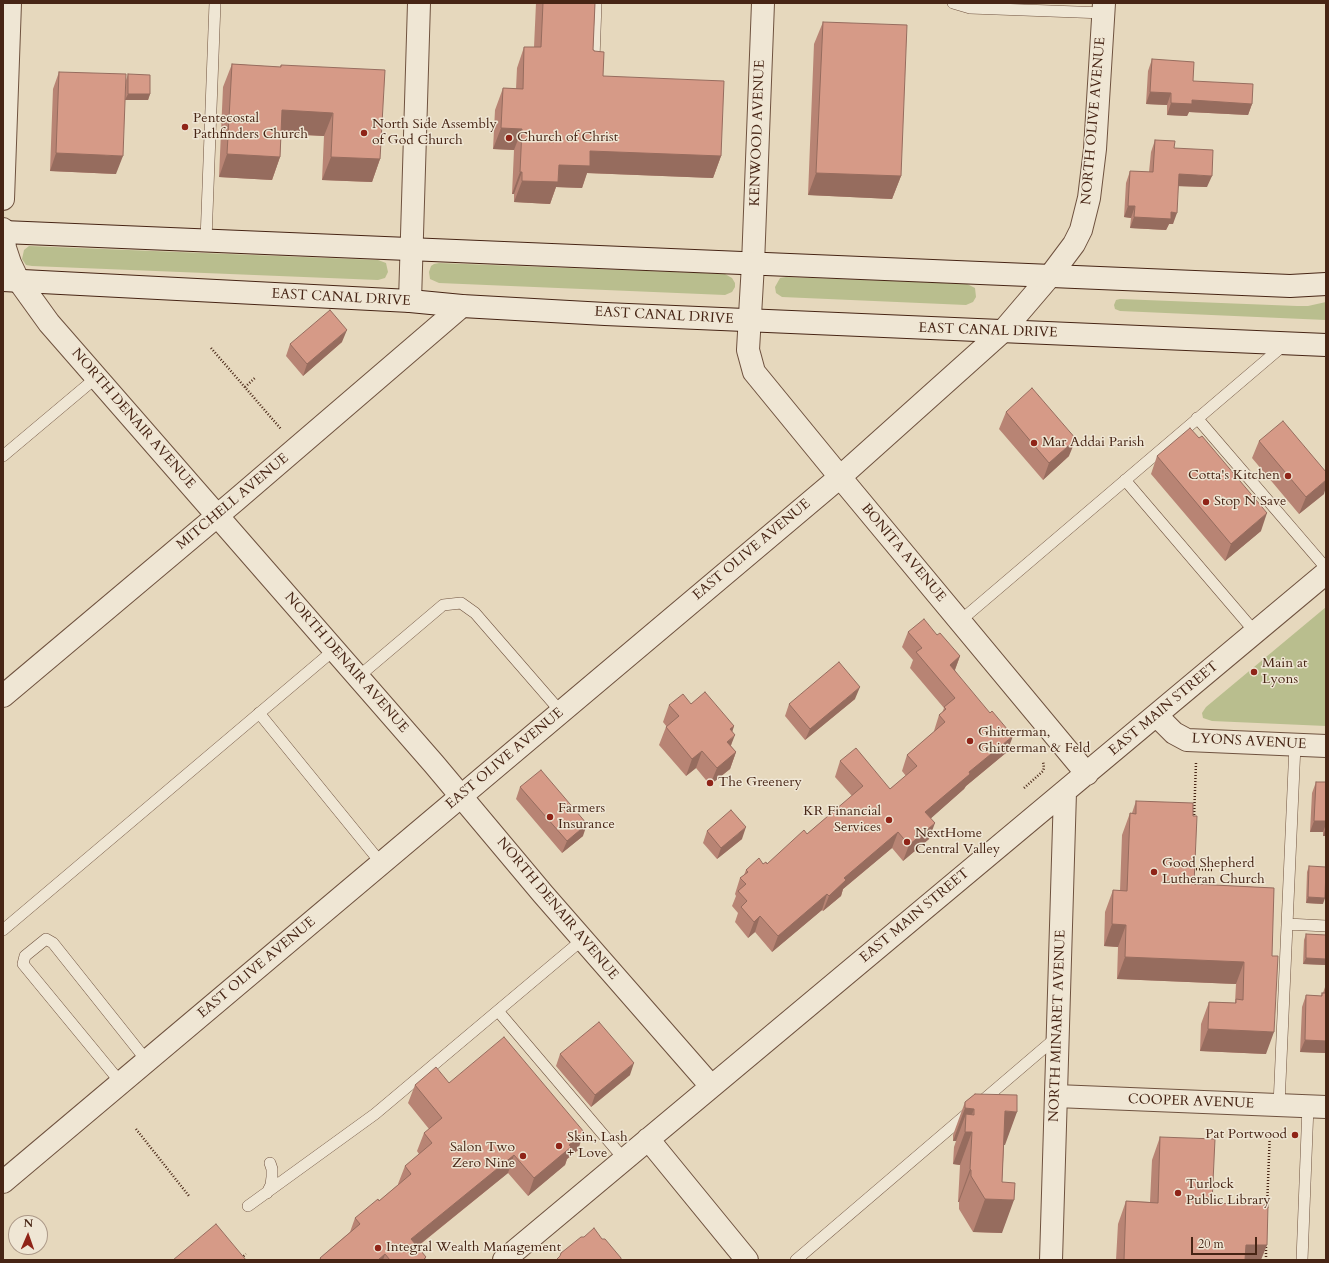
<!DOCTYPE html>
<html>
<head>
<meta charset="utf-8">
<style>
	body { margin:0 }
	#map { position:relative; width:1329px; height:1263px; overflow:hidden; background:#e6d8bd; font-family:Cardo,serif }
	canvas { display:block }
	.frame { position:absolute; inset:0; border:4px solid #472515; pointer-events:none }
	.north { position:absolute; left:8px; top:1215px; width:40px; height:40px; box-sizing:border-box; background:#efe6d4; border:1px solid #ac9988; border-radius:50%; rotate:2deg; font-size:11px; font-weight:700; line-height:16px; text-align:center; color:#472515 }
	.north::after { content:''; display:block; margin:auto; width:14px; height:18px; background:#8f2418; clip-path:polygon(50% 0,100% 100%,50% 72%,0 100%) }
	.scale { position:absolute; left:1191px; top:1237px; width:66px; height:18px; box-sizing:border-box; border:2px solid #472515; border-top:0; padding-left:5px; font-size:12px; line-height:14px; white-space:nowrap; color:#472515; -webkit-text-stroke:3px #efe6d4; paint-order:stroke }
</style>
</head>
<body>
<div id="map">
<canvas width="1329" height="1263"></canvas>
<div class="frame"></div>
<div class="north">N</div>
<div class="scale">20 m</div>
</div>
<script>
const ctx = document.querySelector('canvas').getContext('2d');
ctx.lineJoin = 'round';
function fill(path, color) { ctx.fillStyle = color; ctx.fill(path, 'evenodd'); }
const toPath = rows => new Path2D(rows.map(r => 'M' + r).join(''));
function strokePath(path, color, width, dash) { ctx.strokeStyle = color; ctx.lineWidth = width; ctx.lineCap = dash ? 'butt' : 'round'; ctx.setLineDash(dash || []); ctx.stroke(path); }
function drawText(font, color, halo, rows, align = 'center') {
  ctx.font = font + ' Cardo,serif'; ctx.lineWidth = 3; ctx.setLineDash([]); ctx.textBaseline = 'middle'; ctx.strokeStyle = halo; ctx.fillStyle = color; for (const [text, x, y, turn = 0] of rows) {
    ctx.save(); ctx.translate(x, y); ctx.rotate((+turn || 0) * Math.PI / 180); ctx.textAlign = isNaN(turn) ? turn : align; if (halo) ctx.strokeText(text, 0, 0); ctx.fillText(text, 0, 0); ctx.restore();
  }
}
fill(toPath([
	[29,246,378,260,386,263,388,272,385,278,378,280,32,266,26,265,22,259,24,250],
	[439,263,725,274,732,278,735,283,735,287,732,292,725,295,439,283,430,279,429,272,431,266,434,264],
	[786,277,967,284,975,288,976,297,973,302,966,305,782,297,776,293,775,287,780,278],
	[1120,299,1297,306,1308,306,1326,302,1326,320,1120,311,1115,309,1114,305,1116,300],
	[1326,607,1326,726,1212,721,1203,718,1202,713,1206,707]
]), '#b9be8e');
const service = toPath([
	[953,3,970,8,1104,13],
	[594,59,596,3],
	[206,240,215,3],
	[1197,418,1326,568],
	[3,456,97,377],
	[1125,480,1255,632],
	[960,621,1284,345],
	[358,677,443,605,461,603,475,613,561,712],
	[259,713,381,863],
	[1287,924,1326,926],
	[3,930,334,650],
	[498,1011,624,1159],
	[121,1083,23,964,25,956,46,939,53,943,147,1061],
	[1279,1105,1295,745],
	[267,1193,271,1185,272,1177,272,1169,270,1163],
	[248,1206,375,1114,582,940],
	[796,1260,1057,1037],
	[1302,1260,1308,1106]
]);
const minor = toPath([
	[763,3,753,264,748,350,754,372,840,477,1087,774],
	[3,199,10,3],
	[3,229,5,248,10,263,18,280,49,323,434,764,543,894,711,1086],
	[410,301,419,3],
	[3,696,236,500,462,306],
	[1156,715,1174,733,1187,740,1326,746],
	[1056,1096,1326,1107],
	[648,1139,747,1260],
	[504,1260,1326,573],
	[1051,1260,1065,792]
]);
const tertiary = toPath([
	[3,1182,840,477,1003,331,1050,276,1074,244,1081,230,1089,198,1095,149,1104,3]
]);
const secondary = toPath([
	[3,232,1290,286,1326,284],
	[3,280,410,301,462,306,605,314,1326,345]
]);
strokePath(service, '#6f523f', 12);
strokePath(minor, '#6f523f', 24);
strokePath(tertiary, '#6f523f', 24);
strokePath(secondary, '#472515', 24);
strokePath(toPath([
	[211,348,281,429],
	[245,387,256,377],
	[1024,788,1043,771,1044,768,1043,761],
	[1194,818,1196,763],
	[1193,869,1213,870],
	[136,1129,189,1196],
	[1267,1208,1270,1130],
	[239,1260,246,1254],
	[1266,1260,1266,1245]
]), '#472515', 2.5, [1, 2]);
strokePath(service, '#efe6d4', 11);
strokePath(minor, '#efe6d4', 22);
strokePath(tertiary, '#efe6d4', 22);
strokePath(secondary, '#efe6d4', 22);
fill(toPath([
	[536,3,595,3,593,50,594,51,603,76,721,156,713,178,587,173,582,188,556,187,550,204,514,202,514,194,512,194,514,150,493,149,495,110,503,88,516,89,517,68,524,47,534,47],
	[823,22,901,176,892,199,808,195,814,44],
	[1152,59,1193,81,1252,104,1248,115,1189,112,1187,116,1167,115,1167,105,1146,104,1148,71],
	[232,64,280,67,281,65,380,159,372,182,322,180,324,136,281,134,280,157,272,180,219,177,223,87],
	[59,72,116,174,50,171,53,89],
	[128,74,150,94,148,100,125,100,126,80],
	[1155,140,1174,148,1207,187,1178,186,1173,224,1169,224,1166,230,1130,228,1131,218,1124,217,1126,183,1130,171,1149,172,1151,152],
	[342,342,303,376,286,356,290,344],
	[1006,412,1069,456,1043,480,999,429],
	[1259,441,1324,494,1299,514,1252,458],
	[1157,456,1261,531,1225,561,1151,474],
	[908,632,937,635,960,656,955,670,1007,752,966,786,964,789,931,818,929,839,903,861,892,848,843,889,841,896,823,911,822,910,772,952,755,932,748,938,735,922,738,913,732,906,736,896,735,894,740,878,744,875,746,870,763,864,767,864,807,834,852,796,835,777,840,761,890,789,906,776,902,771,907,755,934,732,934,731,939,715,942,713,944,708,910,668,913,660,902,647],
	[855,699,805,740,785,716,789,704],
	[691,704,734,726,732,732,731,746,736,752,730,769,710,785,696,768,686,776,659,745,666,727,667,727,663,722,669,705],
	[1316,782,1326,782,1326,836,1323,836,1323,832,1310,832,1312,793],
	[520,787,583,836,562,853,516,799],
	[1136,801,1193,816,1194,884,1274,888,1266,1054,1200,1051,1201,1024,1209,1002,1235,1003,1236,984,1117,979,1118,947,1104,946,1105,912,1113,890,1120,891,1122,835,1130,813,1132,813],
	[707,831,742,839,717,859,703,843],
	[1309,866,1323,904,1306,903,1307,872],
	[1306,934,1326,935,1326,965,1303,964,1304,940],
	[1326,984,1326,1053,1300,1052,1302,1007,1306,995,1321,996,1322,993,1323,993],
	[560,1054,630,1075,591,1107,556,1066],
	[449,1083,578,1150,567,1159,565,1165,528,1196,508,1173,417,1247,426,1257,425,1260,319,1260,320,1258,350,1232,355,1218,379,1201,399,1184,398,1184,405,1166,419,1154,417,1151,424,1133,429,1129,408,1103,415,1085],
	[975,1094,1005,1145,1004,1145,1002,1182,1002,1233,973,1232,959,1209,959,1202,958,1202,960,1165,953,1164,954,1147,956,1141,953,1141,953,1135,965,1102],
	[1160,1137,1212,1203,1261,1260,1116,1260,1118,1224,1126,1201,1150,1202,1152,1160]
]), '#b88474');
fill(toPath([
	[1150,92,1171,93,1167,105,1146,104],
	[128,94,150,94,148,100,125,100],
	[1192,100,1252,104,1248,115,1189,112,1187,116,1167,115,1171,103],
	[282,110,333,113,324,136,274,133],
	[501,128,522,129,514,150,493,149],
	[590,151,721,156,713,178,587,173,582,188,556,187,550,204,514,202,522,181],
	[56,153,123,156,116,174,50,171],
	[227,154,280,157,272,180,219,177],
	[331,157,380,159,372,182,322,180],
	[520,172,522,172,514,194,512,194],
	[816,173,901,176,892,199,808,195],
	[1179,174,1212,176,1207,187,1175,186],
	[1128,206,1135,206,1131,218,1124,217],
	[1171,212,1177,213,1173,224,1169,224,1166,230,1130,228,1134,217],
	[347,330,342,342,303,376,307,364],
	[1076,439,1069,456,1043,480,1049,463],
	[1326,480,1326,487,1324,494,1299,514,1306,497],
	[1267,513,1261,531,1225,561,1231,544],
	[960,656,954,672,950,665],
	[860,687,855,699,805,740,810,729],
	[734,726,729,741,735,735,728,753,721,759,730,729],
	[1013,736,1007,752,966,786,964,789,920,828,925,812,969,772],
	[702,751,696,768,686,776,692,759],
	[736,752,730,769,710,785,717,768],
	[1314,821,1326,821,1326,824,1323,832,1310,832],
	[935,823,929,839,903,861,909,845],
	[587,824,583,836,562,853,567,841],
	[746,827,742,839,717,859,721,848],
	[1326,827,1326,836,1323,836],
	[898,832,892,848,843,889,841,896,823,911,829,896,844,878],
	[827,894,822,910,772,952,778,936],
	[1308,897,1325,898,1323,904,1306,903],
	[760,916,755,932,748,938,754,922],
	[1112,924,1126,925,1118,947,1104,946],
	[1125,957,1244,962,1236,984,1117,979],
	[1306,958,1326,959,1326,965,1303,964],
	[1208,1029,1274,1032,1266,1054,1200,1051],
	[1305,1040,1326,1041,1326,1053,1300,1052],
	[634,1063,630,1075,591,1107,595,1095],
	[965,1108,974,1109,966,1132,972,1132,960,1165,953,1164,965,1132,966,1114,956,1141,953,1141],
	[1005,1111,1017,1112,1005,1145,993,1144],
	[584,1132,578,1150,567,1159,565,1165,528,1196,534,1178,569,1145],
	[514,1155,508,1173,404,1257,411,1239],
	[970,1169,971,1170,959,1202,958,1202],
	[985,1199,1014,1200,1002,1233,973,1232],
	[1246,1245,1267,1245,1261,1260,1240,1260],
	[385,1254,383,1260,378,1260]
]), '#966c5e');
const building = toPath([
	[543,3,595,3,593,50,594,50,594,51,604,52,603,76,724,81,721,156,590,151,590,166,559,165,558,182,522,181,522,172,520,172,522,129,501,128,503,88,523,89,524,47,541,47,543,3],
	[823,22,907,25,901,176,816,173,823,22],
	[1152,59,1194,62,1193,81,1253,84,1252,104,1192,100,1192,104,1171,103,1171,93,1150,92,1152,59],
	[232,64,281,67,281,65,385,70,380,159,331,157,333,113,282,110,280,157,227,154,232,64],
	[59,72,126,74,123,156,56,153,59,72],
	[128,74,150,75,150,94,128,94,128,74],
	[1155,140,1175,141,1174,148,1213,150,1212,176,1179,174,1177,213,1171,212,1171,219,1134,217,1135,206,1128,206,1130,171,1153,172,1155,140],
	[330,310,347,330,307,364,290,344,330,310],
	[1032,388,1076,439,1049,463,1006,412,1032,388],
	[1283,421,1326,472,1326,480,1306,497,1259,441,1283,421],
	[1190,428,1199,438,1202,436,1267,513,1231,544,1157,456,1190,428],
	[924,619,937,635,940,633,960,656,950,665,990,713,992,711,1013,736,969,772,970,774,925,812,935,823,909,845,898,832,844,878,846,880,829,896,827,894,778,936,760,916,754,922,741,907,747,901,738,891,746,884,740,878,748,872,746,870,759,858,763,864,766,862,767,864,804,830,807,834,863,786,840,761,856,748,890,789,917,766,907,755,945,722,939,715,946,709,944,707,955,698,916,652,922,648,908,632,924,619],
	[839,662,860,687,810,729,789,704,839,662],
	[705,692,734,726,730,729,735,735,727,742,736,752,717,768,702,751,692,759,666,727,679,716,669,705,683,694,691,704,705,692],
	[541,770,587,824,567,841,520,787,541,770],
	[1316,782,1326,782,1326,821,1314,821,1316,782],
	[1136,801,1193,803,1193,816,1197,816,1194,884,1274,888,1272,956,1278,956,1274,1032,1208,1029,1209,1002,1236,1003,1236,999,1243,1000,1244,962,1125,957,1126,925,1112,924,1113,890,1127,891,1130,813,1136,814,1136,801],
	[731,810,746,827,721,848,707,831,731,810],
	[1309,866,1326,867,1325,898,1308,897,1309,866],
	[1306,934,1326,935,1326,959,1306,958,1306,934],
	[1322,993,1326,993,1326,1041,1305,1040,1306,995,1322,996,1322,993],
	[599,1022,634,1063,595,1095,560,1054,599,1022],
	[504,1037,584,1132,569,1145,571,1147,534,1178,514,1155,411,1239,426,1257,423,1260,390,1260,385,1254,378,1260,322,1260,320,1258,360,1224,355,1218,378,1199,379,1201,411,1174,405,1166,432,1143,424,1133,442,1118,415,1085,436,1067,449,1083,504,1037],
	[975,1094,1017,1095,1017,1112,1005,1111,1002,1182,1015,1183,1014,1200,985,1199,971,1176,971,1170,970,1169,972,1132,965,1132,966,1114,974,1115,974,1109,965,1108,965,1102,975,1094],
	[1160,1137,1215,1139,1212,1203,1268,1205,1267,1245,1246,1245,1245,1260,1124,1260,1126,1201,1158,1203,1160,1137],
	[216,1224,246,1260,173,1260,216,1224],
	[594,1228,602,1239,605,1239,621,1258,621,1260,556,1260,560,1256,561,1253,581,1237,584,1237,594,1228]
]);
fill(building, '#d69a87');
strokePath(building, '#966c5e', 1);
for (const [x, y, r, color] of [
	[185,127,4,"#8f2418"],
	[364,133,4,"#8f2418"],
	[509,138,4,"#8f2418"],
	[1034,443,4,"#8f2418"],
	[1288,476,4,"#8f2418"],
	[1206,502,4,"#8f2418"],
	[1254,672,4,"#8f2418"],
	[970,741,4,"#8f2418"],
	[710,783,4,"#8f2418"],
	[550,817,4,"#8f2418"],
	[889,820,4,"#8f2418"],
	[907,842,4,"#8f2418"],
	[1154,872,4,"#8f2418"],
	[1295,1135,4,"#8f2418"],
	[559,1146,4,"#8f2418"],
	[523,1156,4,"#8f2418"],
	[1178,1193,4,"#8f2418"],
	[378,1248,4,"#8f2418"]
]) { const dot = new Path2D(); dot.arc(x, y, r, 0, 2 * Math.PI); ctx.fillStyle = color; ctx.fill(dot); strokePath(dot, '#efe6d4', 1.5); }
drawText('14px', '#472515', '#efe6d4', [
	["Pentecostal",193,119],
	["Pathfinders Church",193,135],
	["North Side Assembly",372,125],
	["of God Church",372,141],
	["Church of Christ",517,138],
	["Mar Addai Parish",1042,443],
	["Cotta's Kitchen",1280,476,"right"],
	["Stop N Save",1214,502],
	["Main at",1262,664],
	["Lyons",1262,680],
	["Ghitterman,",978,733],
	["Ghitterman & Feld",978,749],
	["The Greenery",718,783],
	["Farmers",558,809],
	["Insurance",558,825],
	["KR Financial",881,812,"right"],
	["Services",881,828,"right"],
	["NextHome",915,834],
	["Central Valley",915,850],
	["Good Shepherd",1162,864],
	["Lutheran Church",1162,880],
	["Pat Portwood",1287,1135,"right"],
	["Skin, Lash",567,1138],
	["+ Love",567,1154],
	["Salon Two",515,1148,"right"],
	["Zero Nine",515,1164,"right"],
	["Turlock",1186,1185],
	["Public Library",1186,1201],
	["Integral Wealth Management",386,1248]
], 'left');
drawText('14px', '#472515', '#efe6d4', [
	["NORTH OLIVE AVENUE",1094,121,-85],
	["KENWOOD AVENUE",758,133,-88],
	["EAST CANAL DRIVE",341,298,3],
	["EAST CANAL DRIVE",664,316,3],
	["EAST CANAL DRIVE",988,331,2],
	["NORTH DENAIR AVENUE",133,419,49],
	["MITCHELL AVENUE",233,502,-40],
	["EAST OLIVE AVENUE",752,550,-40],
	["BONITA AVENUE",903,553,50],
	["NORTH DENAIR AVENUE",346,663,49],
	["EAST MAIN STREET",1164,709,-40],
	["LYONS AVENUE",1249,742,3],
	["EAST OLIVE AVENUE",505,759,-40],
	["NORTH DENAIR AVENUE",557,909,50],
	["EAST MAIN STREET",915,916,-40],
	["EAST OLIVE AVENUE",257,968,-40],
	["NORTH MINARET AVENUE",1058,1026,-88],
	["COOPER AVENUE",1191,1102,2]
]);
</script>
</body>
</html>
